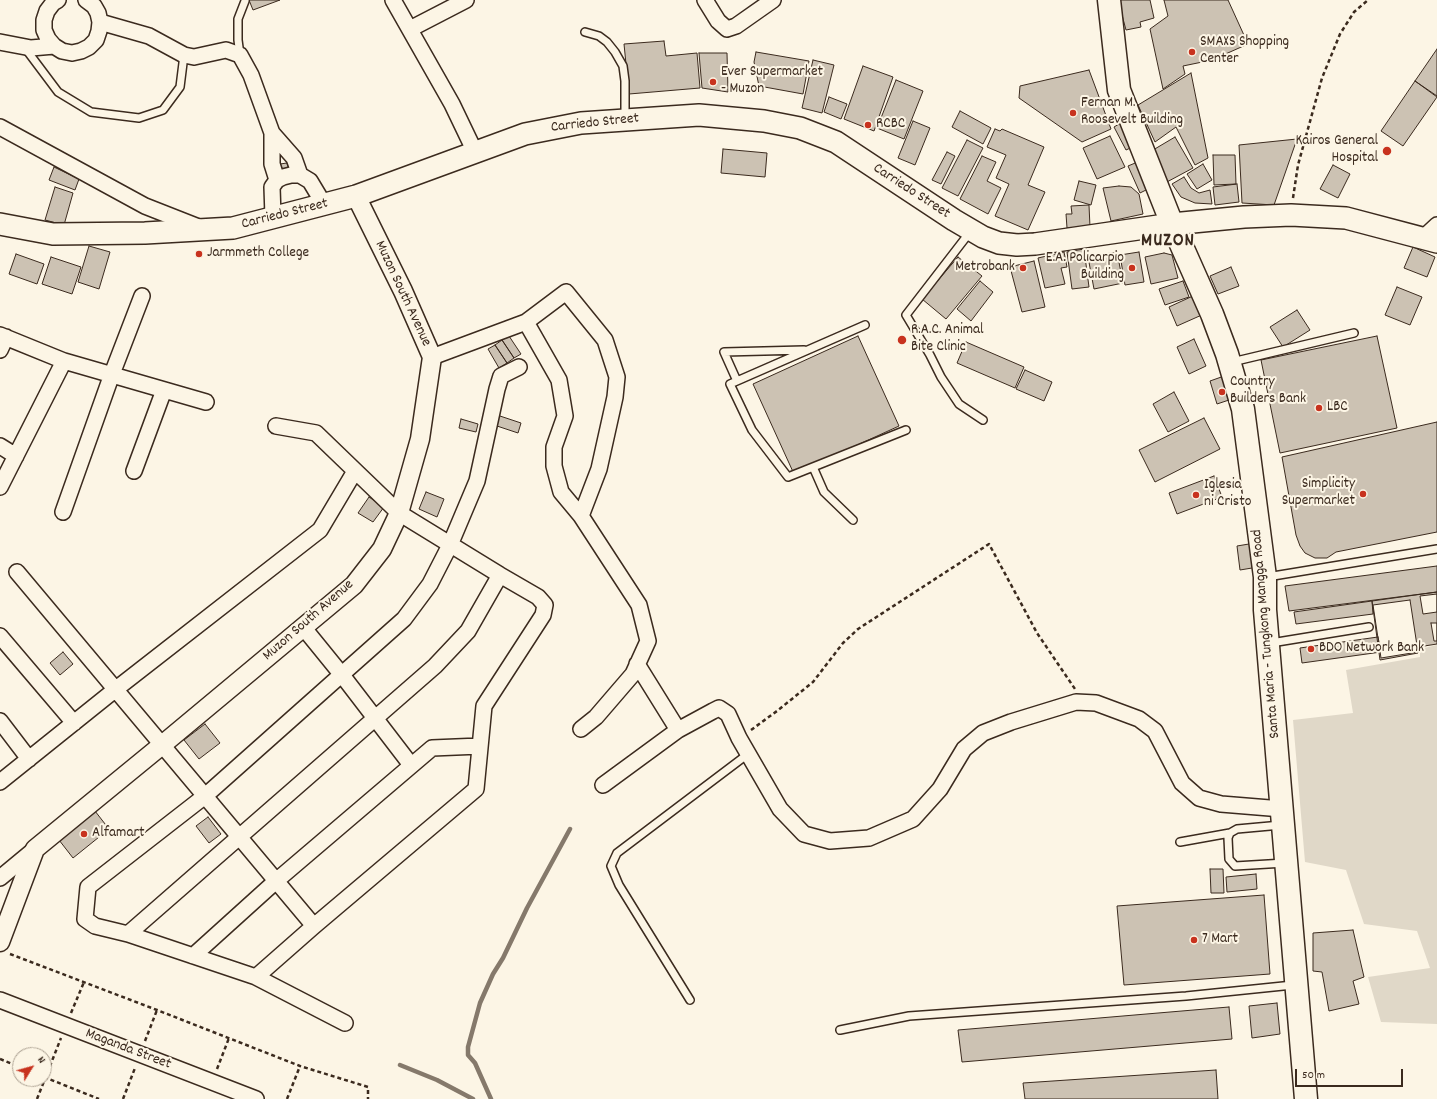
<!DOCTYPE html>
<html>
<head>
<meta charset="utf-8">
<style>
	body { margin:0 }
	#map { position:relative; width:1437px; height:1099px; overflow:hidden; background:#fcf5e5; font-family:Dekko,sans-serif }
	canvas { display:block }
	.north { position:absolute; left:12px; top:1047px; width:40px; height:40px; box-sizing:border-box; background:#fcf5e5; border:1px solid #afa495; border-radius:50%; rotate:53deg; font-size:11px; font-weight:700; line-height:16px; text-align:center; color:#3b2a1e }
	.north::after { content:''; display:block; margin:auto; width:14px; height:18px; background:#c8321e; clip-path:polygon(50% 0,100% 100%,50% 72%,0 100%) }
	.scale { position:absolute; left:1295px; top:1069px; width:108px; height:18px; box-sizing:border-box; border:2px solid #3b2a1e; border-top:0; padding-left:5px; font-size:12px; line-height:14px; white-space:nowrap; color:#3b2a1e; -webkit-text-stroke:3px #fcf5e5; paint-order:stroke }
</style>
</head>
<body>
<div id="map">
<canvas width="1437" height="1099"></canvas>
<div class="north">N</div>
<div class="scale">50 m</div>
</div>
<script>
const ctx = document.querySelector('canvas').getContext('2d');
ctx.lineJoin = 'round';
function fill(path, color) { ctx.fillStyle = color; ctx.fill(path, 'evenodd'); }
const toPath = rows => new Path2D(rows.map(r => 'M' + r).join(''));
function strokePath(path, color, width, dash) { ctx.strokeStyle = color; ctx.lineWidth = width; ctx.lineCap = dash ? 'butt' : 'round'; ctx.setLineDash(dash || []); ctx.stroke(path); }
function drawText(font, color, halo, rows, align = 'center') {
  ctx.font = font + ' Dekko,sans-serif'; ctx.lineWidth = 4; ctx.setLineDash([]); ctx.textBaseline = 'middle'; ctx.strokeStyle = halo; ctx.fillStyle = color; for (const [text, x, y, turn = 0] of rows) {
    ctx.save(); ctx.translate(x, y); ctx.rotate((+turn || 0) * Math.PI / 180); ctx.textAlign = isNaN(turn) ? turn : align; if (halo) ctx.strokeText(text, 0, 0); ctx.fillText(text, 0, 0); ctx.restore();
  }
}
fill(toPath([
	[1437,645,1437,1024,1381,1022,1368,977,1430,968,1417,931,1364,924,1346,870,1305,862,1293,720,1353,713,1346,670,1420,657,1420,649]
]), '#e0d8c8');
strokePath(toPath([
	[400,1065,437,1080,473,1099],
	[491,1099,475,1063,468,1055,468,1047,480,1003,493,974,503,958,527,908,570,829]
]), '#85796b', 4.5);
const building = toPath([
	[249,0,280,0,253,10,249,0],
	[1118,0,1150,0,1154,18,1140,22,1141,27,1126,30,1118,0],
	[1164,0,1228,0,1248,44,1212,60,1183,66,1185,74,1163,89,1150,29,1168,16,1164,0],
	[664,41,666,56,697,53,700,88,629,94,624,44,664,41],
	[1437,49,1437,96,1415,81,1437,49],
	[756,52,809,61,803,94,759,86,754,62,756,52],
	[699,53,727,53,728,92,702,88,699,53],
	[813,60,834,65,822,113,802,108,813,60],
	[863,66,893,77,874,131,844,119,863,66],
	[1089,70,1111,129,1082,142,1019,98,1020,86,1089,70],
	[1191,73,1208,158,1195,165,1176,127,1155,142,1138,105,1191,73],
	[896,80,923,91,904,139,877,128,896,80],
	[1415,81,1437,97,1403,146,1381,131,1415,81],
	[829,97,847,104,841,119,824,112,829,97],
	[960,111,991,128,983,144,952,127,960,111],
	[913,121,930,128,915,165,898,158,913,121],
	[1124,121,1137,145,1126,150,1114,127,1124,121],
	[995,129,1000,131,1002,129,1044,147,1028,185,1045,192,1028,230,995,216,1009,184,996,178,1006,155,987,147,995,129],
	[1110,136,1125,167,1097,179,1083,148,1110,136],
	[1175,137,1193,168,1165,183,1148,153,1175,137],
	[1297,139,1274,205,1242,203,1239,145,1297,139],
	[967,140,983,148,958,196,942,188,967,140],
	[723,149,767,153,765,177,721,173,723,149],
	[947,152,955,156,941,184,932,180,947,152],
	[1213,155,1235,155,1236,184,1214,185,1213,155],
	[982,156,996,162,987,181,1001,188,988,214,960,199,982,156],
	[1140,161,1152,187,1140,193,1128,166,1140,161],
	[287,163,289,171,283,173,280,164,287,163],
	[1203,164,1212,180,1197,189,1187,174,1203,164],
	[1333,165,1350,174,1338,198,1320,189,1333,165],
	[54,167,79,179,75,190,49,180,54,167],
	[1184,177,1191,188,1199,193,1210,190,1212,204,1195,203,1181,197,1172,184,1184,177],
	[1079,181,1096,185,1091,205,1074,200,1079,181],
	[1237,184,1239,202,1215,205,1213,187,1237,184],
	[1119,186,1131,187,1139,194,1143,214,1111,221,1103,188,1119,186],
	[55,187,73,193,64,225,45,220,55,187],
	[1089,205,1090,227,1067,228,1066,214,1072,214,1071,206,1089,205],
	[89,246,110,252,99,289,78,282,89,246],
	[1413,247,1435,257,1427,277,1404,268,1413,247],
	[1084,249,1089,287,1072,289,1067,252,1084,249],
	[1064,252,1067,267,1061,268,1065,284,1045,288,1038,258,1064,252],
	[1117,252,1123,283,1094,289,1088,257,1117,252],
	[1139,252,1144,282,1125,285,1120,255,1139,252],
	[1164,253,1172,255,1178,278,1151,284,1145,257,1164,253],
	[16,254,44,264,37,284,9,274,16,254],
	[51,257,81,267,72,294,42,284,51,257],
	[958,257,982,276,946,319,922,299,958,257],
	[1034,261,1045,307,1022,312,1010,267,1034,261],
	[1231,267,1239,286,1218,294,1210,276,1231,267],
	[980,281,993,292,971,321,957,309,980,281],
	[1183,281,1189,297,1165,305,1159,289,1183,281],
	[1397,287,1422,297,1410,325,1385,315,1397,287],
	[1195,295,1204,314,1177,326,1169,307,1195,295],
	[1297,310,1310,330,1283,347,1270,327,1297,310],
	[509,336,521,354,514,358,502,340,509,336],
	[858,336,899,426,794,474,753,384,858,336],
	[1377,336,1397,428,1280,453,1261,360,1377,336],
	[1194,339,1206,366,1189,374,1177,347,1194,339],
	[502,340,514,358,507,363,495,345,502,340],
	[966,342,1024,367,1015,388,957,363,966,342],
	[495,345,507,363,499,368,488,349,495,345],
	[1025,370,1052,382,1044,401,1016,389,1025,370],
	[1227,375,1235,398,1217,404,1210,381,1227,375],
	[1174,392,1189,421,1168,432,1153,404,1174,392],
	[497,415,521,423,518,433,494,425,497,415],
	[1204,418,1220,449,1155,482,1139,450,1204,418],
	[461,419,478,424,476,432,459,428,461,419],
	[1437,422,1437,532,1336,552,1327,558,1315,558,1305,553,1300,546,1296,535,1282,457,1437,422],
	[1214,476,1222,497,1177,514,1169,493,1214,476],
	[426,492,444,499,437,517,419,509,426,492],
	[369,497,384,507,373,522,358,513,369,497],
	[1255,543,1258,567,1240,570,1237,546,1255,543],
	[1437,566,1437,592,1289,611,1285,586,1437,566],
	[1437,592,1437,644,1418,647,1418,653,1380,660,1372,601,1437,592],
	[1437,594,1437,612,1423,614,1420,596,1437,594],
	[1410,600,1418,652,1381,658,1373,605,1410,600],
	[1372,601,1373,614,1296,624,1294,612,1372,601],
	[1431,623,1437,623,1437,641,1434,641,1431,623],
	[1378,637,1381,652,1302,663,1300,648,1378,637],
	[63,652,73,664,60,675,50,663,63,652],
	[205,724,220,743,199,759,184,740,205,724],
	[95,811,109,829,73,858,59,840,95,811],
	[208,817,221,834,209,843,196,826,208,817],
	[1210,869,1223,869,1224,893,1211,893,1210,869],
	[1256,874,1257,889,1227,892,1226,877,1256,874],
	[1264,895,1270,974,1124,985,1117,906,1264,895],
	[1353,930,1364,977,1353,981,1359,1004,1329,1011,1322,972,1313,971,1313,933,1353,930],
	[1277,1003,1280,1034,1252,1038,1249,1006,1277,1003],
	[1229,1007,1232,1039,962,1062,958,1030,1229,1007],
	[1216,1070,1218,1099,1025,1099,1023,1083,1216,1070]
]);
fill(building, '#ccc2b3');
strokePath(building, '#3b2a1e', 1);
const service = toPath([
	[585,32,599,36,607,42,615,52,623,66,625,81,625,118],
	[25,48,58,92,91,112,139,118,163,110,180,87,184,55],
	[240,55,238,40,238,19,245,1],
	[970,232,906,315,930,355,941,377,959,404,983,420],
	[865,325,730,384,752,430,788,477,906,430],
	[1232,362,1354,333],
	[737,381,724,352,804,350],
	[813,467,824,492,853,520],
	[1267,577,1437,549],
	[1271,643,1369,627],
	[1281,825,1237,829,1230,833,1228,838,1229,859,1235,866,1285,863],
	[1180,842,1230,833],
	[690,1000,619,885,611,866,617,853,748,754],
	[840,1030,909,1016,1186,996,1293,985]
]);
const minor = toPath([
	[58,0,53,3,47,11,44,20,44,30,48,39,54,46,62,51,72,53,81,51,89,47,96,40,99,31,100,22,98,13,94,6,86,0],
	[393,0,452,104,475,152],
	[705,0,718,21,727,29,736,26,773,0],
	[100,22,149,36,184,55,194,57,226,50,240,55,251,75,272,133,272,164,277,180],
	[410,29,466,0],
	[0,42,31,48,54,46],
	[0,127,145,206,201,228],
	[272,133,294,158,300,175],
	[273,217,272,187,277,180,283,177,291,175,300,175,310,181,319,196,320,206],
	[1423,238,1437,225],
	[526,322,559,380,565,416,554,447,554,466,561,492,581,516],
	[0,335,64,361,206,402],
	[0,350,6,337],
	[432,357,526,322,566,292,605,340,617,377,615,397,599,469,581,516,639,605,648,641,633,674,596,717,581,729],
	[0,446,16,456],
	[134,471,164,390],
	[0,487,64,361],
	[63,512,112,374,142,296],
	[17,572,314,926],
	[303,627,342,675,411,765],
	[0,636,74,723],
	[637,664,678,730,713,711,719,708,728,714,739,738,780,809,804,834,830,841,869,838,913,819,940,789,964,749,983,733,1011,722,1076,702,1096,703,1139,719,1155,731,1182,783,1199,798,1221,804,1282,809],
	[0,721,29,759],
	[0,782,116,689,320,530,355,471],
	[603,785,678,730],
	[0,878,35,849],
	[128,934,435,666,468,631,500,575],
	[193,956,276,881,432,748,480,746],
	[256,977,314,926,476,789,484,706,543,615,545,605,538,597,500,575,399,513,316,433,276,426],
	[0,1000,256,1099],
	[345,1023,256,977,128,934,95,926,85,919,88,887,205,796,404,619,430,584,450,545,477,481,497,389,501,376,519,367]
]);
const tertiary = toPath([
	[0,942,35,849,162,745,354,585,382,549,399,513,420,439,432,357,403,291,356,196]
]);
const secondary = toPath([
	[0,224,53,234,145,233,233,228,356,196,525,134,581,123,699,115,764,121,800,128,836,142,954,220,983,237,999,243,1017,245,1035,244,1172,224,1244,217,1291,215,1346,218,1437,242]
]);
const primary = toPath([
	[1109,0,1119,90,1172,224,1212,314,1227,354,1243,409,1265,577,1265,610,1306,1099]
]);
strokePath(service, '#3b2a1e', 10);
strokePath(minor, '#3b2a1e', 18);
strokePath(tertiary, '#3b2a1e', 21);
strokePath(secondary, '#3b2a1e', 24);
strokePath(primary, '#3b2a1e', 25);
strokePath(toPath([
	[1293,198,1298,165,1322,78,1340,34,1354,12,1368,0],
	[751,730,777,711,813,682,843,643,858,629,989,544,1037,633,1075,689],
	[10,954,157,1010,300,1066,368,1087,368,1099],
	[71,1013,84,982],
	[145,1041,157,1010],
	[0,1059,20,1067],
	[217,1069,229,1038],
	[44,1077,99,1099],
	[37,1099,61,1038],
	[123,1099,135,1068],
	[287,1099,300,1066]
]), '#3b2a1e', 2.5, [4, 3]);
strokePath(service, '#fcf5e5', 7);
strokePath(minor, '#fcf5e5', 15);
strokePath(tertiary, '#fcf5e5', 18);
strokePath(secondary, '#fcf5e5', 21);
strokePath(primary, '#fcf5e5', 22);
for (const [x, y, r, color] of [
	[1192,52,4,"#c8321e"],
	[713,82,4,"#c8321e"],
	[1073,113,4,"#c8321e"],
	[868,125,4,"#c8321e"],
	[1387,151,5,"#c8321e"],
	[199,254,4,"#c8321e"],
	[1023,268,4,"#c8321e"],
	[1132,268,4,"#c8321e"],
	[902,340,5,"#c8321e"],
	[1222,392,4,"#c8321e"],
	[1319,408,4,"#c8321e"],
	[1363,494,4,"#c8321e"],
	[1196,495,4,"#c8321e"],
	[1311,649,4,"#c8321e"],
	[84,834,4,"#c8321e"],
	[1194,940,4,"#c8321e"]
]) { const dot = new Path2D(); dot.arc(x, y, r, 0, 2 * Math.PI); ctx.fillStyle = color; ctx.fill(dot); strokePath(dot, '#fcf5e5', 1.5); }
drawText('15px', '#3b2a1e', '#fcf5e5', [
	["SMAXS Shopping",1200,43],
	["Center",1200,60],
	["Ever Supermarket",721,73],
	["- Muzon",721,90],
	["Fernan M.",1081,104],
	["Roosevelt Building",1081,121],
	["RCBC",876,125],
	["Kairos General",1378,142,"right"],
	["Hospital",1378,159,"right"],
	["Jarmmeth College",207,254],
	["E.A. Policarpio",1124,259,"right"],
	["Building",1124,276,"right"],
	["Metrobank",1015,268,"right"],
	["R.A.C. Animal",911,331],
	["Bite Clinic",911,348],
	["Country",1230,383],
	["Builders Bank",1230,400],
	["LBC",1327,408],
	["Simplicity",1355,485,"right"],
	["Supermarket",1355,502,"right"],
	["Iglesia",1204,486],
	["ni Cristo",1204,503],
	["BDO Network Bank",1319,649],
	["Alfamart",92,834],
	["7 Mart",1202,940]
], 'left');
drawText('15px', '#3b2a1e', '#fcf5e5', [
	["Carriedo Street",595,124,-6],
	["Carriedo Street",911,192,33],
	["Carriedo Street",285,215,-14],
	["Muzon South Avenue",402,294,65],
	["Muzon South Avenue",309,621,-41],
	["Santa Maria - Tungkong Mangga Road",1267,634,-95],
	["Maganda Street",128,1050,21]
]);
ctx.letterSpacing = '1px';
drawText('bold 19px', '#3b2a1e', '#fcf5e5', [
	["MUZON",1168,242]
]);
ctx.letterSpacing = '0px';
</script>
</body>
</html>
